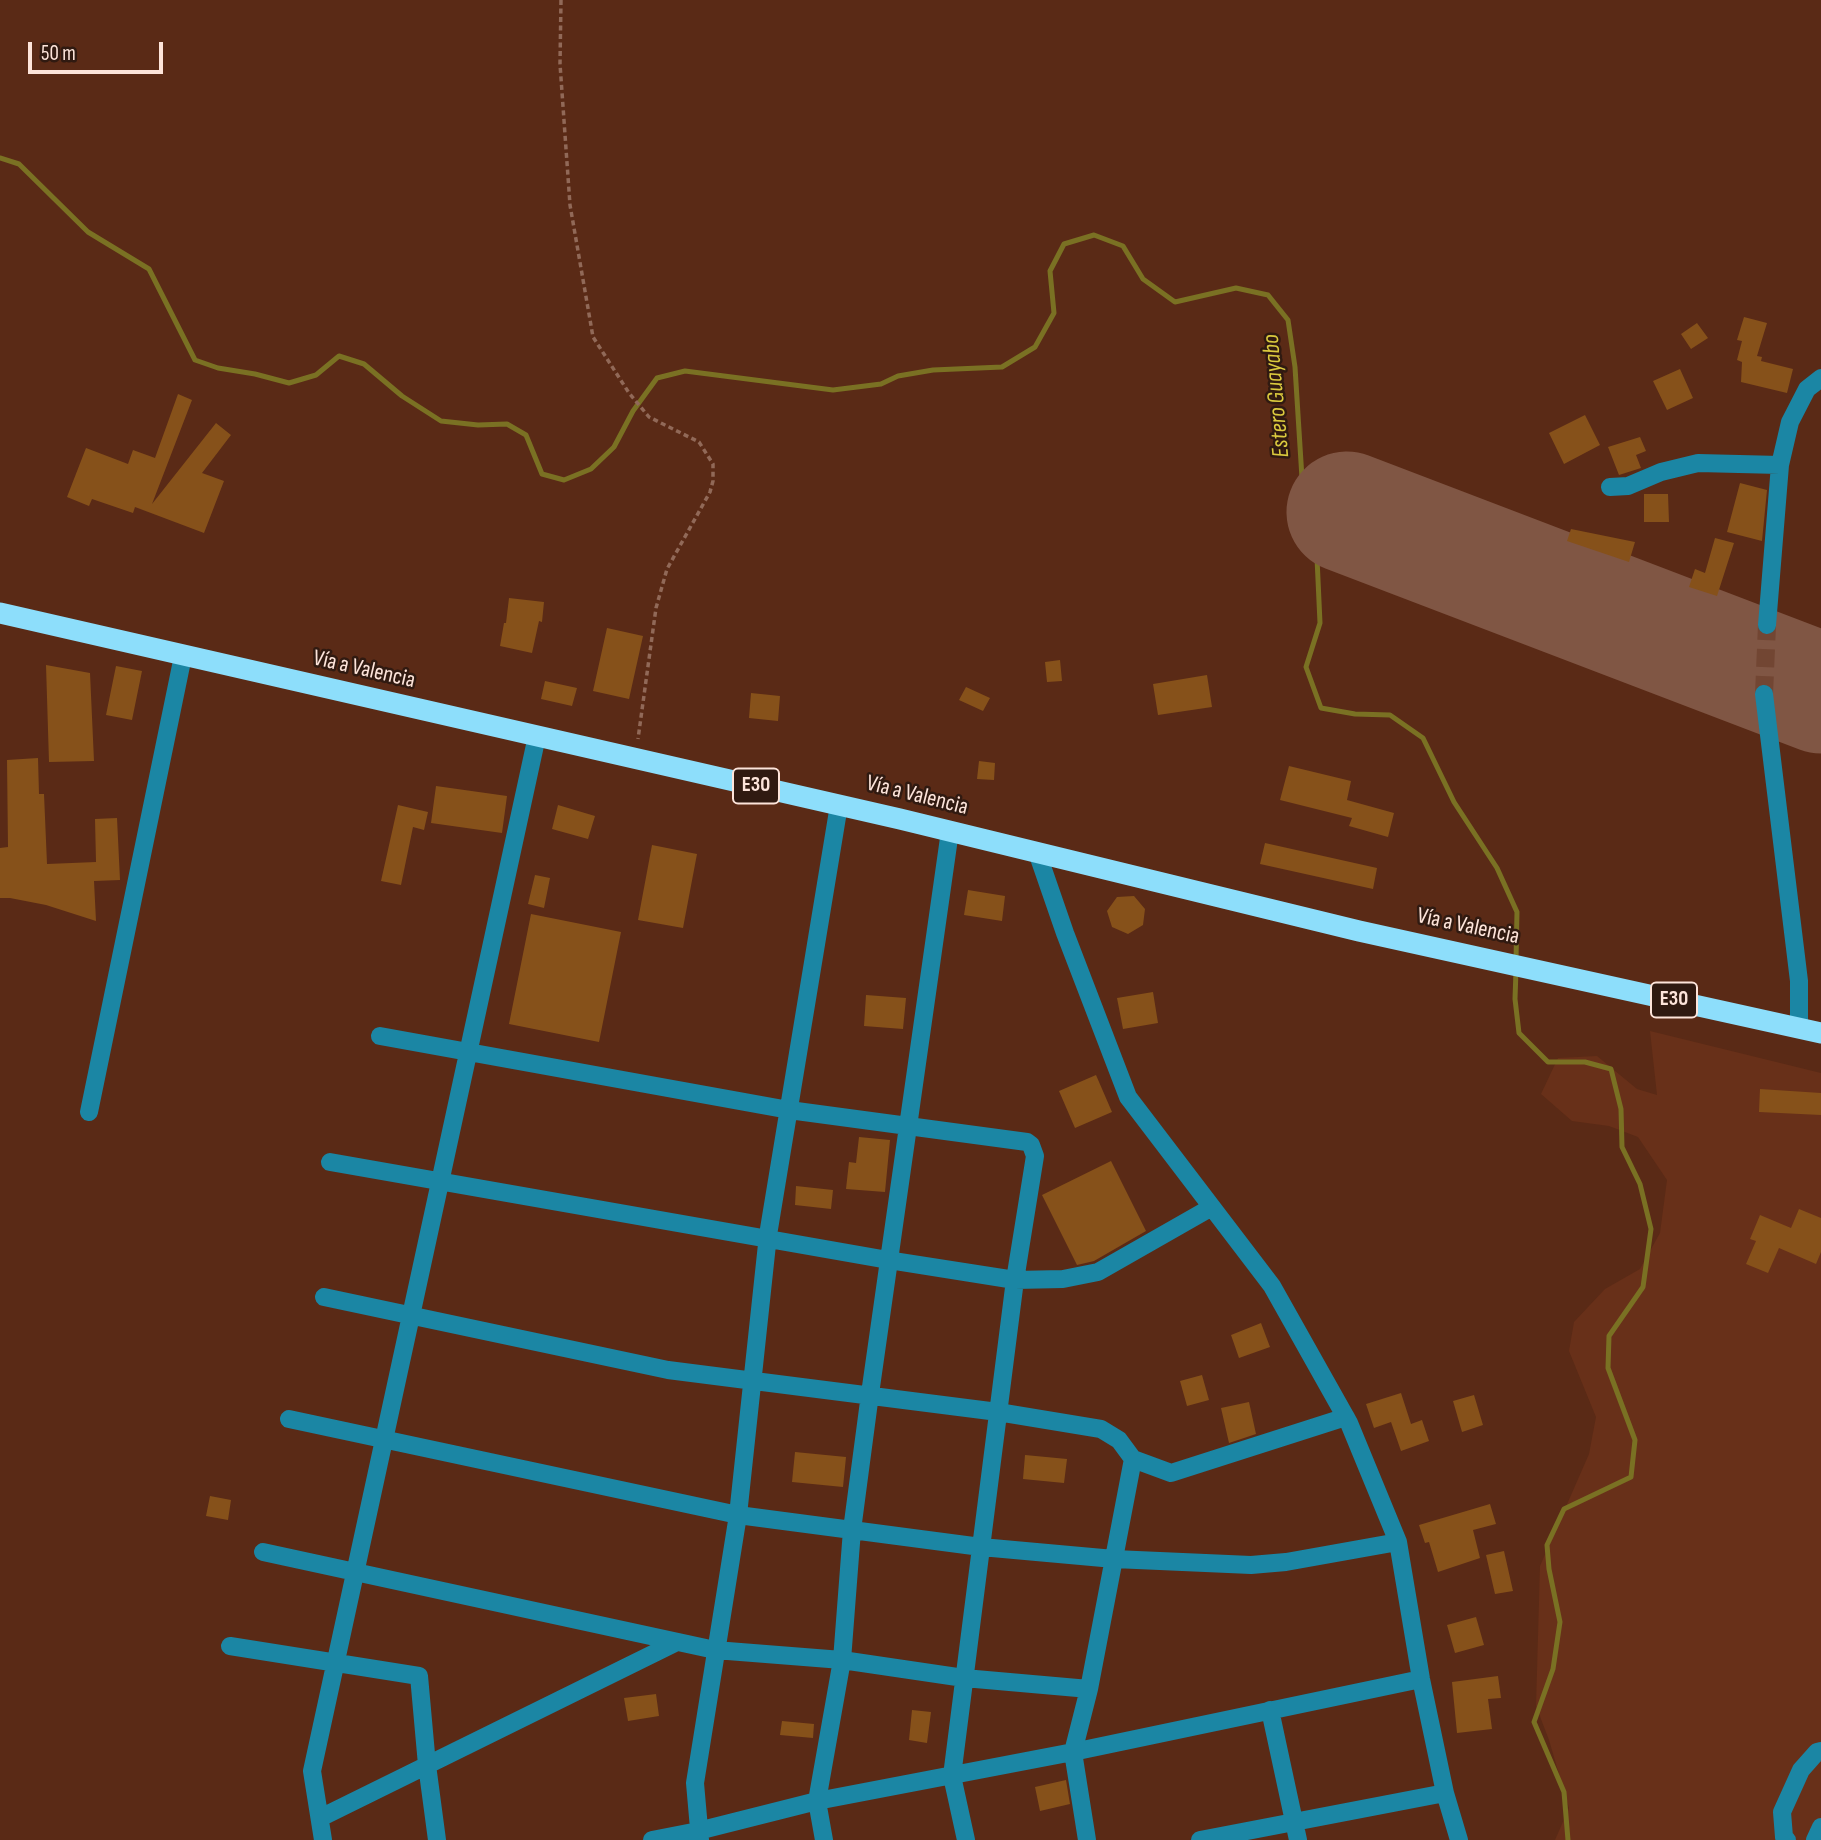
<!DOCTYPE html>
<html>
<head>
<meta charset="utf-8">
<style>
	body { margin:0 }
	#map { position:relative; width:1821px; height:1840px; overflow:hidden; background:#5a2a16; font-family:"Sofia Sans Condensed",sans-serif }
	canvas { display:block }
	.scale { position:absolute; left:28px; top:42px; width:135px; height:32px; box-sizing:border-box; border:4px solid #fde4da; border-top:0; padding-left:9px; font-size:21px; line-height:24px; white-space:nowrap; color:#fde4da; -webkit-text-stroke:5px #301a11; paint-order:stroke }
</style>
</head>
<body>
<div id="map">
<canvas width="1821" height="1840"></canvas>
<div class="scale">50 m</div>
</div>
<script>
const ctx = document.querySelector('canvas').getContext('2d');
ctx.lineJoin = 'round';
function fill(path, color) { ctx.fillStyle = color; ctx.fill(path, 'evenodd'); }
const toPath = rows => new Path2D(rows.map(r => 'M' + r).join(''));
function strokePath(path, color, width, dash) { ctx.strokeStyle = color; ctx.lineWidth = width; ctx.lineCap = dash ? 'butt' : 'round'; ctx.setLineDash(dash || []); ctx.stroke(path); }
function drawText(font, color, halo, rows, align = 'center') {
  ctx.font = font + ' "Sofia Sans Condensed",sans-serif'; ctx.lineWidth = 5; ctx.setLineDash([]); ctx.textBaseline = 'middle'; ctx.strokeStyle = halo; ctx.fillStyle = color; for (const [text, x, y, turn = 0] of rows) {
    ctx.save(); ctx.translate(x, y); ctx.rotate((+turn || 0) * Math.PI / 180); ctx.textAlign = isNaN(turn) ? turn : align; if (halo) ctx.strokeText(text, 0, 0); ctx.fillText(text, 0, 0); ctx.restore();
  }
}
fill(toPath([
	[1332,485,1821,669,1821,722,1322,534],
	[1650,1031,1821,1073,1821,1840,1555,1840,1569,1808,1549,1740,1536,1706,1540,1566,1589,1454,1596,1417,1569,1351,1574,1322,1605,1289,1640,1269,1660,1233,1667,1180,1638,1137,1609,1126,1572,1121,1541,1094,1558,1058,1597,1056,1637,1089,1657,1095]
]), '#683019');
strokePath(toPath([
	[0,158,19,164,88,232,149,269,195,360,218,368,255,374,289,383,316,375,339,356,364,364,402,396,441,421,478,425,507,424,526,435,542,474,564,480,591,469,614,447,633,411,657,378,685,371,833,390,881,384,898,376,933,370,1002,367,1035,347,1054,313,1050,271,1064,244,1094,235,1123,246,1143,279,1175,302,1236,288,1268,295,1288,320,1295,367,1303,494,1317,558,1320,623,1306,667,1321,708,1355,714,1390,715,1423,738,1454,802,1497,868,1517,912,1516,960],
	[1516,970,1515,999,1519,1033,1548,1062,1585,1062,1611,1069,1621,1109,1622,1147,1640,1184,1651,1229,1643,1287,1609,1336,1608,1368,1635,1440,1631,1477,1564,1509,1547,1545,1549,1569,1560,1622,1553,1669,1534,1722,1564,1792,1568,1840]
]), '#7a7123', 5);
strokePath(toPath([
	[1347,512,1821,693]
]), '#805644', 121);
fill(toPath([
	[1744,317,1767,323,1757,356,1762,357,1761,361,1793,369,1787,393,1741,382,1742,362,1737,360,1742,341,1737,340],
	[1697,323,1708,338,1691,349,1681,334],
	[1680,369,1693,398,1667,410,1653,381],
	[178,394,192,400,152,504,216,423,231,435,202,473,224,481,204,533,135,507,133,513,92,499,89,506,67,497,86,448,128,464,133,450,155,458],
	[1585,415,1600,445,1564,464,1549,433],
	[1640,437,1646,451,1636,455,1641,468,1619,475,1608,447],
	[1740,483,1767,490,1762,541,1727,532],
	[1644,494,1668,494,1669,522,1644,522],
	[1571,529,1635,542,1629,562,1567,541],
	[1715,538,1734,543,1717,596,1689,587,1695,569,1705,573],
	[509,598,544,602,542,622,539,621,532,653,500,646,504,623,506,623],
	[607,628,643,636,629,699,593,691],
	[1060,660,1062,681,1047,682,1045,662],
	[46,665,90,673,94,761,49,762],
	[116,666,142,671,132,720,106,715],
	[1207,675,1212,707,1158,715,1153,684],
	[545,681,577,688,572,706,541,699],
	[966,687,990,698,983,711,959,700],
	[751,693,780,696,778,721,749,718],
	[38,758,39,794,44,794,47,864,96,862,95,819,117,818,120,880,94,881,96,921,46,905,10,898,0,898,0,848,8,847,7,760],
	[979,761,995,763,994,780,977,779],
	[1289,766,1351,781,1347,800,1394,813,1388,837,1349,826,1352,818,1280,800],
	[436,786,507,796,502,833,431,823],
	[398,805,428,812,424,830,413,827,401,885,381,881],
	[558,805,595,816,588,839,552,829],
	[1265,843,1377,868,1373,889,1260,864],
	[652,845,697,854,683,928,638,920],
	[535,875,550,878,544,908,528,904],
	[968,890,1005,896,1002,921,964,915],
	[1134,896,1145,909,1143,925,1128,934,1112,927,1107,911,1117,897],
	[531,914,621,932,599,1042,509,1024],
	[1153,992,1158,1023,1123,1029,1117,998],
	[866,995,906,998,903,1029,864,1026],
	[1096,1075,1112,1112,1075,1128,1059,1091],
	[1760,1089,1821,1093,1821,1115,1759,1112],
	[859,1137,890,1140,885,1192,846,1189,849,1162,856,1163],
	[1111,1161,1146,1231,1094,1261,1077,1265,1042,1195],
	[796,1186,833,1190,831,1209,795,1205],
	[1799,1209,1821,1218,1821,1252,1816,1264,1779,1248,1768,1273,1746,1264,1756,1241,1750,1239,1760,1215,1791,1228],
	[1261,1323,1270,1347,1239,1358,1231,1335],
	[1202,1375,1209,1400,1187,1406,1180,1381],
	[1401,1393,1411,1424,1422,1420,1429,1441,1401,1451,1391,1422,1374,1428,1366,1404],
	[1474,1395,1483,1425,1462,1432,1453,1401],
	[1249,1402,1256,1434,1229,1443,1221,1408],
	[795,1452,846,1457,843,1487,792,1482],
	[1025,1455,1067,1459,1064,1483,1023,1479],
	[210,1496,231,1500,228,1520,206,1516],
	[1490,1504,1496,1524,1473,1530,1480,1558,1438,1572,1429,1542,1425,1543,1419,1525],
	[1504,1551,1513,1591,1495,1594,1486,1555],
	[1476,1617,1484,1645,1455,1653,1447,1625],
	[1498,1676,1501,1698,1488,1699,1492,1729,1457,1733,1452,1682],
	[656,1694,659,1716,628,1721,624,1698],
	[912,1710,931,1712,927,1743,909,1740],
	[782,1721,814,1724,813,1738,780,1735],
	[1066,1780,1070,1804,1040,1811,1035,1787]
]), '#86511a');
strokePath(toPath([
	[1764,694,1767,625]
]), '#724633', 18, [18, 9]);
strokePath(toPath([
	[561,0,560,64,570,205,593,337,629,393,649,417,699,442,713,464,713,481,710,492,667,569,656,608,638,739]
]), '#916958', 3.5, [5, 3.5]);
strokePath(toPath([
	[1610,487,1628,486,1661,472,1698,463,1780,465],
	[1767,625,1780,465,1790,422,1807,389,1821,378],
	[1764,694,1799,981,1799,1028],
	[1037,852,1065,933,1128,1097,1272,1286,1349,1423,1398,1542,1421,1679,1445,1793,1459,1840],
	[380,1036,789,1110,1027,1142,1031,1145,1035,1156,1015,1280,952,1776,966,1840],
	[89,1112,183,656],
	[330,1162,888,1260,1015,1280,1063,1279,1098,1272,1212,1207],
	[324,1297,668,1370,998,1412,1101,1429,1119,1440,1133,1459,1171,1473,1346,1417],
	[289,1419,738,1515,981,1547,1114,1559,1251,1565,1286,1562,1398,1542],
	[263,1552,715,1650,842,1660,964,1678,1089,1689],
	[230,1646,419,1676,427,1765,437,1840],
	[1270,1710,1298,1840],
	[320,1818,677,1642],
	[323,1840,312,1771,537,736],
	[652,1840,698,1831,817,1801,1073,1752,1421,1679],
	[700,1840,695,1783,738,1515,768,1235,839,805],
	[824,1840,817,1801,842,1660,852,1530,870,1394,950,831],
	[1087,1840,1073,1752,1089,1689,1133,1459],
	[1200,1840,1445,1793],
	[1787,1840,1784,1837,1782,1812,1801,1770,1817,1752,1821,1751],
	[1815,1840,1821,1827]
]), '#1b86a4', 18);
strokePath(toPath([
	[0,613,900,819,1359,931,1821,1033]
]), '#8ddefb', 21);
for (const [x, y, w] of [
	[756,786,46],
	[1674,1000,46]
]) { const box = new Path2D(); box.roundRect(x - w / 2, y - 17.5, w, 35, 5); ctx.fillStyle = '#301a11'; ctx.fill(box); strokePath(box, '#fde4da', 2); }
drawText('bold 21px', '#fde4da', null, [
	["E30",756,786],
	["E30",1674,1000]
]);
drawText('23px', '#fde4da', '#301a11', [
	["Vía a Valencia",364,670,13],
	["Vía a Valencia",917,796,14],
	["Vía a Valencia",1468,927,12]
]);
drawText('italic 24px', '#dbca3e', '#301a11', [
	["Estero Guayabo",1277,396,-95]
]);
</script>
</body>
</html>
